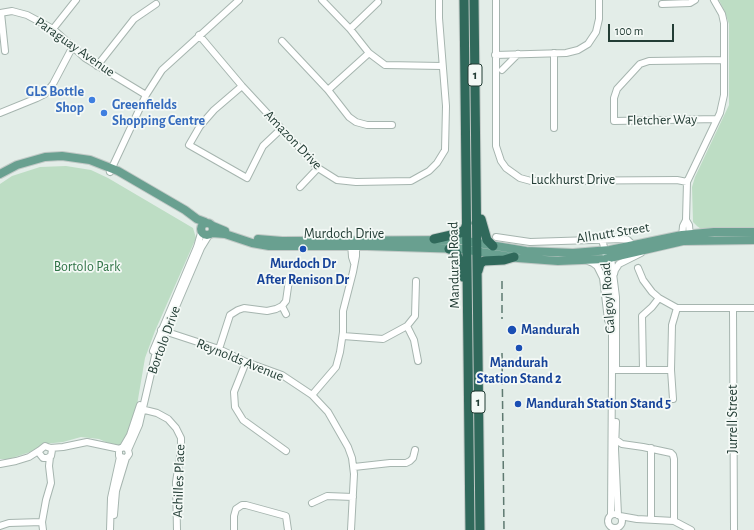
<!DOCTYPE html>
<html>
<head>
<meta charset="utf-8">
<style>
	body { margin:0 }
	#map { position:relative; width:754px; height:530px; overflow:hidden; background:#e3ede8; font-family:"Alegreya Sans",sans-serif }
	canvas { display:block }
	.scale { position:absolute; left:608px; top:24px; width:66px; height:18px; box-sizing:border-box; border:2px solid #233d35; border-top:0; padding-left:5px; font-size:12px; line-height:14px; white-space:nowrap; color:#233d35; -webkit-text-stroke:3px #f4f9f6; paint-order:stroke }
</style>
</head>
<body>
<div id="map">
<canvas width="754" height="530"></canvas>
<div class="scale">100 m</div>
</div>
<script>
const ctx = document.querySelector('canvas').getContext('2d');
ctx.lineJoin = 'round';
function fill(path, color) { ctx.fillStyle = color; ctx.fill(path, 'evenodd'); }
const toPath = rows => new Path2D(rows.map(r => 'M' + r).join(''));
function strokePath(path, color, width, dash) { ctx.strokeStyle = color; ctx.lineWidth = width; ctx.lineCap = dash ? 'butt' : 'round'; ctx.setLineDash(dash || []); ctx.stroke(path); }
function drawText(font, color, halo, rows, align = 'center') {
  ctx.font = font + ' "Alegreya Sans",sans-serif'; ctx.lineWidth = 3.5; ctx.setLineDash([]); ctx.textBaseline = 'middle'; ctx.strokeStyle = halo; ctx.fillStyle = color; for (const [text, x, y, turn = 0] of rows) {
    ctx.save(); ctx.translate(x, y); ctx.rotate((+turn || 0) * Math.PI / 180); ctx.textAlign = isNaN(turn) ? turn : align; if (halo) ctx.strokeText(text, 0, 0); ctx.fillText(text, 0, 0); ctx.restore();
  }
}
fill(toPath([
	[719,0,754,0,754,227,701,229,697,226,693,222,692,187,695,177,729,105,729,24,725,12],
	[66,166,91,170,108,178,193,228,196,238,155,331,145,358,136,411,122,449,99,439,81,437,63,442,44,444,30,452,9,459,0,459,0,184,12,176,40,167]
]), '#bdddc4');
const minor = toPath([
	[322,0,350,29,369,53,385,65,442,66],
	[496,0,496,146,501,161,506,168,520,178,531,181,677,180,687,182],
	[662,4,690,3,695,0],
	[0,13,12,11,27,15,53,29,85,58,146,95],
	[1,13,5,51],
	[53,29,76,0],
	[350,29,378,2],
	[199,35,242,86,318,168,337,180,356,182,411,181,429,171,437,163,445,150,446,106,439,18,439,0],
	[282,41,328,90,349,117,356,122,367,125,392,125],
	[554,53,554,128],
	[495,55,566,53,578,50,588,44,596,32,599,19,599,0],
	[97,66,134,19,156,4],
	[502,70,518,54],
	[242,86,214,110,200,126,189,145,247,178,263,146,281,129],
	[328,90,369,53],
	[0,113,37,98,45,94,53,84,72,48],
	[717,119,614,121,614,98,617,89,640,64,649,61,724,60],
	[110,172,146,95,162,70,239,0],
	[300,187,318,168],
	[686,220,689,225,690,237],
	[496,237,530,242,623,239,628,240,632,244,637,244],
	[682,237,683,226,686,220,687,182,720,113,724,95,724,23,722,14,714,0],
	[602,240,605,250,607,273,609,281,612,320,612,370,611,515],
	[351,243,352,257,354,263],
	[609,255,611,258,616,297,616,367],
	[588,261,593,263,597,266,603,278,608,320],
	[638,268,643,280,652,292,659,298,677,308,754,308],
	[614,274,615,270,619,264,641,253],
	[282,306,286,314],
	[733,309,734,530],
	[407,326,414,340,418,361],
	[161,330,219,349,246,362,282,375,312,395,328,412,348,447,352,458,354,474,351,530],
	[343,336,383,339,407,326,415,316,416,281],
	[219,349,230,315,238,310,244,308,267,311,276,309,282,306,286,301,289,280],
	[153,351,197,247,201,233],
	[246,362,234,392,235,407,243,420,286,451],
	[616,370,671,370],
	[643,370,642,316,652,307,659,298],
	[312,395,336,367,340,352,343,332,343,311,353,272,356,256,356,242],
	[673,399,671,370,672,325,677,308],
	[141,409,157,413,168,419,176,428,181,438,181,451,176,482,177,530],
	[616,422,615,449,618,515],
	[615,439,622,444,643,447,671,453,673,455,674,459,674,521],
	[123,447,130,435,140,405],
	[50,448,52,450,51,456,47,458,43,458,39,453,40,450,45,446,50,448,63,447,87,442,120,449],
	[651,448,651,519],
	[128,450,125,447,121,448,119,450,119,456,124,458,127,457,129,454,128,450,139,425,155,356,201,248,209,235],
	[0,464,16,461,29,457,40,450],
	[354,467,390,463,406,463,410,461,413,458,415,450],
	[312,503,327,496,353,497],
	'608 521a7 7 0 1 1 14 0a7 7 0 1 1-14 0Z',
	[114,515,116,491,126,458],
	[620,516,637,519,674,521,691,530],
	[0,526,9,523,42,522],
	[43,530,42,522,46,500,51,483,49,466,50,457],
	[110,530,111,498,120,457],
	[234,530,234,516,236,509,242,505,246,505,286,516,288,530]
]);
const major = toPath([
	[0,174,17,165,45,157,62,156,90,160,118,171,185,210,197,219,205,222],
	'201 229a6 6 0 1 1 12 0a6 6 0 1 1-12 0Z',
	[213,226,225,231],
	[212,233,225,234,252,243,269,246,367,246,462,249,518,258,558,261,605,259,683,241,754,240],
	[258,239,282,241,460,240,526,251,573,253,610,250,682,235,714,232,754,232]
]);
const highway = toPath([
	[464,0,470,530],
	[474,0,480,530],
	[481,219,487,240,493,246],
	[434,239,460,233,465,229,467,223],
	[449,249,454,250,457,254,463,277],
	[478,271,480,264,484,261,504,260,514,257]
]);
strokePath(minor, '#a6b5af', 8);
strokePath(major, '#c1c9c6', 10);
strokePath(highway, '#c1c9c6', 11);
strokePath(minor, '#fff', 6);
strokePath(major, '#69a090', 8);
strokePath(highway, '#30695b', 9);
strokePath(toPath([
	[502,281,502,319],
	[502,353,504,530]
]), '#5e7970', 1.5, [8, 4]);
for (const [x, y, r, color] of [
	[92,100,4,"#3f7fe0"],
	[104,113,4,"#3f7fe0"],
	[303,249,4,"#1a4fb4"],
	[512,330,5,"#1a4fb4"],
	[519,348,4,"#1a4fb4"],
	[518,404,4,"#1a4fb4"]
]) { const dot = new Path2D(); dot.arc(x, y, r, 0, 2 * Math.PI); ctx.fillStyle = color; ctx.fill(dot); strokePath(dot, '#f4f9f6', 1.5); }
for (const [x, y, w] of [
	[475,75,14],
	[478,402,14]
]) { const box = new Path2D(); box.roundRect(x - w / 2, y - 11, w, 22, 3); ctx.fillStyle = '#f4f9f6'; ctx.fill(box); strokePath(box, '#233d35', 1); }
drawText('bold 13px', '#233d35', null, [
	["1",475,75],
	["1",478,402]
]);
drawText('14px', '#233d35', '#f4f9f6', [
	["Paraguay Avenue",75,47,35],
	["Fletcher Way",662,120,-1],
	["Amazon Drive",293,140,46],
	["Luckhurst Drive",573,180],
	["Allnutt Street",613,233,-9],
	["Murdoch Drive",344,234],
	["Mandurah Road",454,265,-91],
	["Galgoyl Road",608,298,-94],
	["Bortolo Drive",164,340,-70],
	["Reynolds Avenue",240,360,22],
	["Jurrell Street",733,419,-90],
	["Achilles Place",179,481,-88]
]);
drawText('bold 14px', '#366cbe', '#f4f9f6', [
	["GLS Bottle",84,92],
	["Shop",84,108],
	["Greenfields",112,105,"left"],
	["Shopping Centre",112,121,"left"]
], 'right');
drawText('bold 14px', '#164399', '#f4f9f6', [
	["Murdoch Dr",303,264],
	["After Renison Dr",303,280],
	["Mandurah",521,330,"left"],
	["Mandurah",519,363],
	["Station Stand 2",519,379],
	["Mandurah Station Stand 5",526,404,"left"]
]);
drawText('14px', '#2f7346', '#f4f9f6', [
	["Bortolo Park",87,267]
]);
</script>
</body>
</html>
